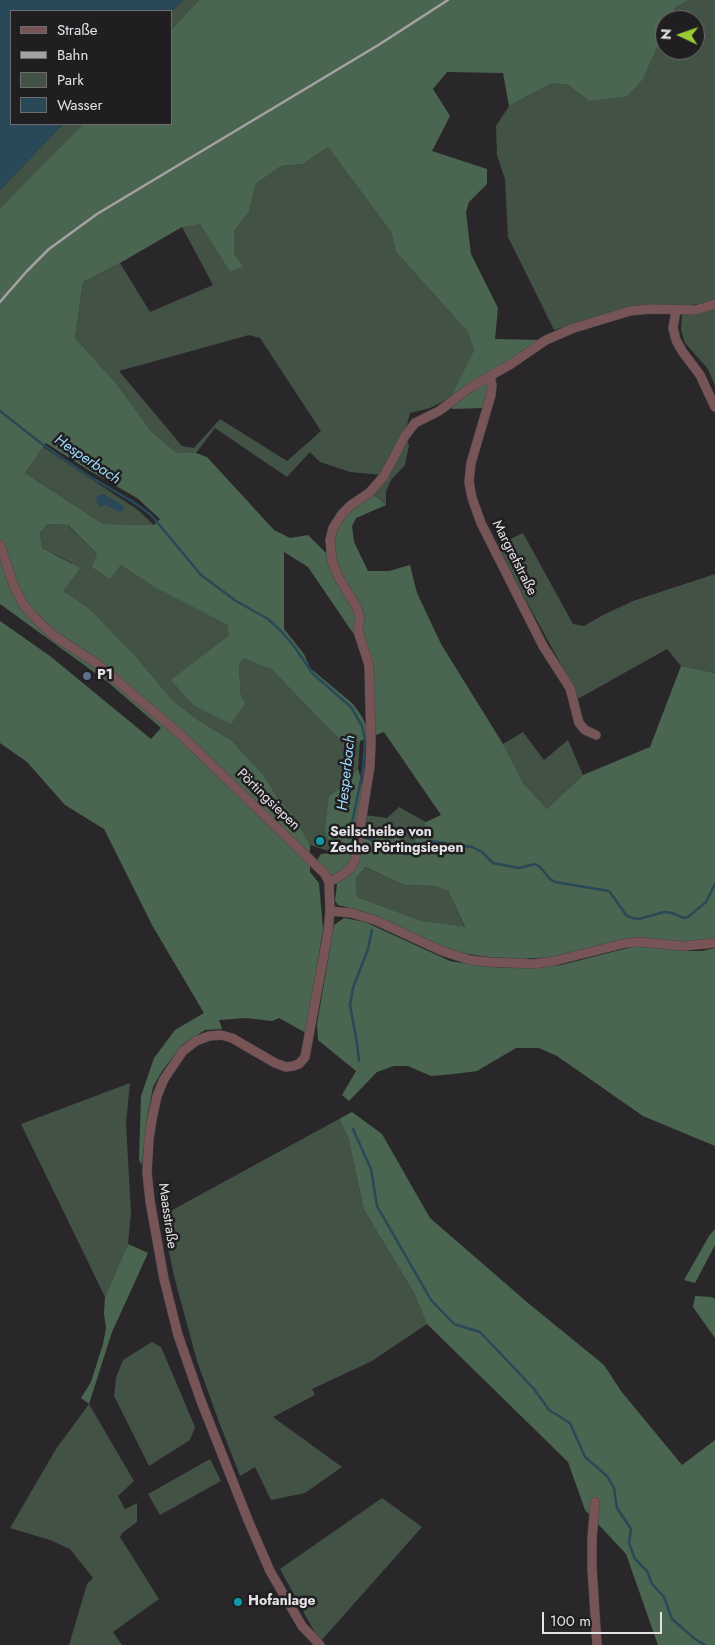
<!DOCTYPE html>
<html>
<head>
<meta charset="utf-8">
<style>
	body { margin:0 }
	#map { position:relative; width:715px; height:1645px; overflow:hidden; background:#2a272b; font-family:Jost,sans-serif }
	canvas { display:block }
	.legend { position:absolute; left:10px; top:10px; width:162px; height:115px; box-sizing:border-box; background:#201e21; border:1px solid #6e6c6f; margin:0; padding:6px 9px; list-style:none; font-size:15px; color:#e3e2e4 }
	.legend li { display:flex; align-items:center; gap:10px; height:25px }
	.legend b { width:25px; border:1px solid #6e6c6f }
	.north { position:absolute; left:655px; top:10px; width:50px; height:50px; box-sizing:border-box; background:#201e21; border:1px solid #6e6c6f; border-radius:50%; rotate:273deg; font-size:14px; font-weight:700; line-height:20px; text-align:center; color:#e3e2e4 }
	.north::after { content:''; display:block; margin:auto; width:18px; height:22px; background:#98cb36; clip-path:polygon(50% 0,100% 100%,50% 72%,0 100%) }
	.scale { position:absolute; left:542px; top:1612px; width:120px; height:22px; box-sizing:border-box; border:2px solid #e3e2e4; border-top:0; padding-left:6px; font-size:15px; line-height:18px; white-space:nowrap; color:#e3e2e4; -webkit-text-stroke:4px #201e21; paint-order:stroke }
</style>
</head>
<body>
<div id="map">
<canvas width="715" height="1645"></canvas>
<ul class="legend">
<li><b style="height:6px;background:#775455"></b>Straße</li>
<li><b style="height:6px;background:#a4a2a5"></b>Bahn</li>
<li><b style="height:14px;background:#425245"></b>Park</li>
<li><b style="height:14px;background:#294958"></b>Wasser</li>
</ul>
<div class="north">N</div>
<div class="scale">100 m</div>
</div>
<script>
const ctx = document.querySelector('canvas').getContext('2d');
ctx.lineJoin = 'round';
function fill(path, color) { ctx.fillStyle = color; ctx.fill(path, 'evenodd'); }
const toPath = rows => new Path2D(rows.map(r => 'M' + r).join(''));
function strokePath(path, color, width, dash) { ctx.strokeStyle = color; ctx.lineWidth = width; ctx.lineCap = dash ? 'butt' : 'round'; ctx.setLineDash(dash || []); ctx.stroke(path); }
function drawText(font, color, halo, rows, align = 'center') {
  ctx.font = font + ' Jost,sans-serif'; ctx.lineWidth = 5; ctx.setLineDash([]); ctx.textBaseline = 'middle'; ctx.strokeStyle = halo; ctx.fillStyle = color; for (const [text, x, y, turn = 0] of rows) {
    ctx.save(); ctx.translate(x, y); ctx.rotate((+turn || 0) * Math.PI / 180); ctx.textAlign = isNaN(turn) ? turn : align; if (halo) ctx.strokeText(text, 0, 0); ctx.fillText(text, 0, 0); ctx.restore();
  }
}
fill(toPath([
	[183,0,199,0,171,30,171,12],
	[689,0,715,0,715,300,708,303,682,306,639,305,554,330,508,237,505,179,497,155,496,126,509,106,552,83,568,85,589,101,643,79,665,31,665,50,695,50,695,20,670,20,675,8],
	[63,124,83,124,0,208,0,190],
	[328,147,391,232,396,252,467,331,474,350,450,398,430,408,410,413,407,425,382,475,350,472,320,462,310,452,287,477,215,428,196,453,177,453,152,432,115,382,75,338,83,282,120,263,150,312,213,285,182,227,200,223,230,272,242,267,234,253,234,231,249,212,256,184,281,166,303,164],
	[249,335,260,338,321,431,287,461,220,419,194,448,182,446,119,371],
	[715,308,715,386,708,369,685,343,681,330,682,315],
	[407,441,409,445,405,465,391,480,386,492,386,505,373,494],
	[43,447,138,510,154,525,103,524,25,473],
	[48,524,67,525,97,554,110,579,121,565,154,587,229,625,229,635,172,680,241,697,239,665,243,657,271,669,343,743,360,741,358,769,348,781,329,796,335,853,310,845,295,818,277,797,264,776,232,741,198,720,172,700,139,660,90,609,62,591,72,563,42,548,40,533],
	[523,533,573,624,584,626,603,615,633,601,715,574,715,673,681,666,667,649,576,700,574,688,496,546],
	[523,732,544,760,568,740,583,775,547,809,524,784,503,744],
	[399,807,426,822,414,843,363,828,365,815,387,818],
	[364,867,404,885,434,886,448,891,465,928,422,921,357,897,356,878],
	[130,1083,126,1123,131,1213,128,1244,105,1297,21,1124],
	[339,1119,348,1137,364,1210,414,1293,427,1324,372,1361,312,1389,315,1395,273,1417,342,1467,305,1493,271,1500,255,1467,240,1476,219,1422,197,1361,175,1280,163,1226,165,1214],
	[152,1342,161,1347,195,1427,190,1440,149,1466,114,1396,116,1378,123,1360],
	[89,1404,134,1481,118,1496,125,1509,137,1503,137,1522,122,1533,120,1537,159,1599,113,1632,122,1645,69,1645,87,1584,93,1578,70,1549,50,1540,10,1528,56,1449],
	[210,1459,221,1481,160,1515,148,1494],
	[382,1498,422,1527,320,1642,280,1569]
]), '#425245');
fill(toPath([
	[199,0,689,0,675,8,670,20,665,20,665,31,643,79,627,96,589,101,568,85,552,83,509,106,503,73,447,72,433,89,450,116,432,151,487,169,487,184,469,202,466,212,471,254,498,308,495,339,541,340,509,362,485,374,489,390,485,408,452,409,450,398,474,350,467,331,396,252,391,232,328,147,303,164,281,166,256,184,249,212,234,231,234,253,243,267,230,272,200,224,182,227,120,263,83,282,75,338,115,382,152,432,177,453,196,453,207,457,274,530,290,538,308,535,328,555,335,528,345,513,373,494,386,505,356,518,352,526,354,542,368,571,389,571,410,565,417,593,441,644,503,744,524,784,547,809,583,775,650,747,681,666,715,673,715,939,689,942,643,938,551,957,522,959,489,957,462,953,439,946,385,920,362,911,338,905,335,901,337,884,331,875,317,860,321,854,335,853,325,831,329,796,348,781,358,769,363,786,357,826,414,843,426,822,441,815,384,732,360,741,343,743,271,669,243,658,239,665,241,697,245,703,231,724,193,705,171,680,229,635,228,625,154,587,121,565,110,579,92,567,97,554,68,525,48,524,40,533,42,548,80,568,63,591,90,609,139,660,172,700,198,720,232,741,264,776,277,797,295,818,310,845,310,872,319,883,323,929,306,1033,279,1018,272,1021,246,1018,219,1020,222,1029,205,1030,182,1045,162,1071,153,1087,147,1118,142,1165,139,1160,141,1096,154,1058,175,1030,204,1013,152,925,104,829,65,805,27,762,0,743,0,621,50,656,151,739,161,728,109,683,0,604,0,208,83,124,171,124,171,30],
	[46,443,90,471,137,498,160,519,154,525,103,524,25,473],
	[284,552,308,567,355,636,366,668,366,725,361,715,353,704,310,668,304,654,284,629],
	[365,867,404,885,434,886,448,891,465,927,422,921,357,897,356,878],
	[344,918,365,922,450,961,488,967,532,968,561,965,636,946,686,951,702,951,715,948,715,1146,643,1116,557,1056,539,1048,516,1048,477,1071,454,1074,431,1076,408,1066,394,1066,377,1072,349,1101,342,1095,356,1071,318,1040,317,1024,334,925],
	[352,1112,382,1134,430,1218,528,1303,604,1365,621,1391,682,1465,715,1440,715,1645,658,1645,626,1554,585,1510,568,1462,427,1324,414,1293,364,1210,348,1137,339,1119],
	[715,1229,715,1245,695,1283,684,1280,709,1236],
	[128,1244,148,1253,112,1332,89,1404,81,1398,91,1382,103,1344,106,1328,104,1314,105,1297],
	[695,1296,712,1297,715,1299,715,1338,693,1307]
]), '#4b6650');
fill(toPath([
	[0,0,183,0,171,12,11,11,11,124,63,124,0,190],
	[103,494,124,506,123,510,119,512,106,505,100,507,96,501,97,496]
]), '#294958');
strokePath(toPath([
	[0,411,42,444,87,475,135,503,151,515,201,575,236,601,268,619,280,630,294,646,313,674,351,707,362,726,365,740,363,770,351,828,352,832,357,834],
	[362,836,405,854,411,854,423,843,430,841,472,847,482,852,493,863,519,868,535,864,540,867,550,879,555,882,609,891,627,916,633,918,639,919,664,912,672,913,684,918,688,917,706,902,715,884],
	[359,1061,357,1043,350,1005,353,988,368,949,372,930],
	[353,1129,371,1169,377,1206,431,1300,454,1324,480,1332,534,1389,549,1410,570,1423,585,1457,607,1476,614,1488,617,1508,631,1529,629,1543,635,1559,647,1571,652,1584,664,1597,672,1619,695,1639,705,1645]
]), '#294958', 2.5);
const minor = toPath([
	[676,310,673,328,676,340,682,351,700,375,715,407],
	[490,376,492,385,491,395,471,463,469,482,472,498,481,523,543,646,570,688,579,723,585,730,596,735],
	[0,545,13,584,23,604,35,618,53,635,96,663,181,735,325,874,329,882,330,911,351,913,375,920,442,951,470,960,489,962,533,964,554,961,626,943,639,942,684,946,715,943],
	[329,882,342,875,350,869,355,860,370,766,371,743,369,665,358,631,360,618,357,608,339,578,332,561,330,540,333,528,342,514,351,505,369,493,384,476,405,436,415,423,439,411,471,387,511,364,546,340,574,328,630,311,651,309,696,310,715,304],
	[595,1502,592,1539,592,1568,597,1645],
	[320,1645,302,1626,270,1571,248,1520,201,1401,178,1335,164,1279,150,1201,147,1172,149,1139,152,1119,157,1096,164,1079,183,1051,196,1041,209,1036,221,1035,232,1038,275,1063,286,1067,293,1066,299,1064,305,1057,328,932,330,911]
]);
strokePath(minor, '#484549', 10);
strokePath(minor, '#775455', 9);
strokePath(toPath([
	[0,302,27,271,49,249,97,214,380,44,448,0]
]), '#a4a2a5', 2.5);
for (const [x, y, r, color] of [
	[87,676,5,"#5c6f8a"],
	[320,841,5,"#0f9aa8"],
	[238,1602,5,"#0f9aa8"]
]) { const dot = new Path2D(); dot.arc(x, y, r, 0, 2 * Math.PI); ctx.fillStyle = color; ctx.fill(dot); strokePath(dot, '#201e21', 2); }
drawText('14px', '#e3e2e4', '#201e21', [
	["Margrefstraße",514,558,63],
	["Pörtingsiepen",268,800,44],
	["Maasstraße",167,1216,82]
]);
drawText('bold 14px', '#e3e2e4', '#201e21', [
	["P1",97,676],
	["Seilscheibe von",330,833],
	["Zeche Pörtingsiepen",330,849],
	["Hofanlage",248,1602]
], 'left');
drawText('italic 15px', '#9cdaf9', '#201e21', [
	["Hesperbach",87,460,34],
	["Hesperbach",347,773,-84]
]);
</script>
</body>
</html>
